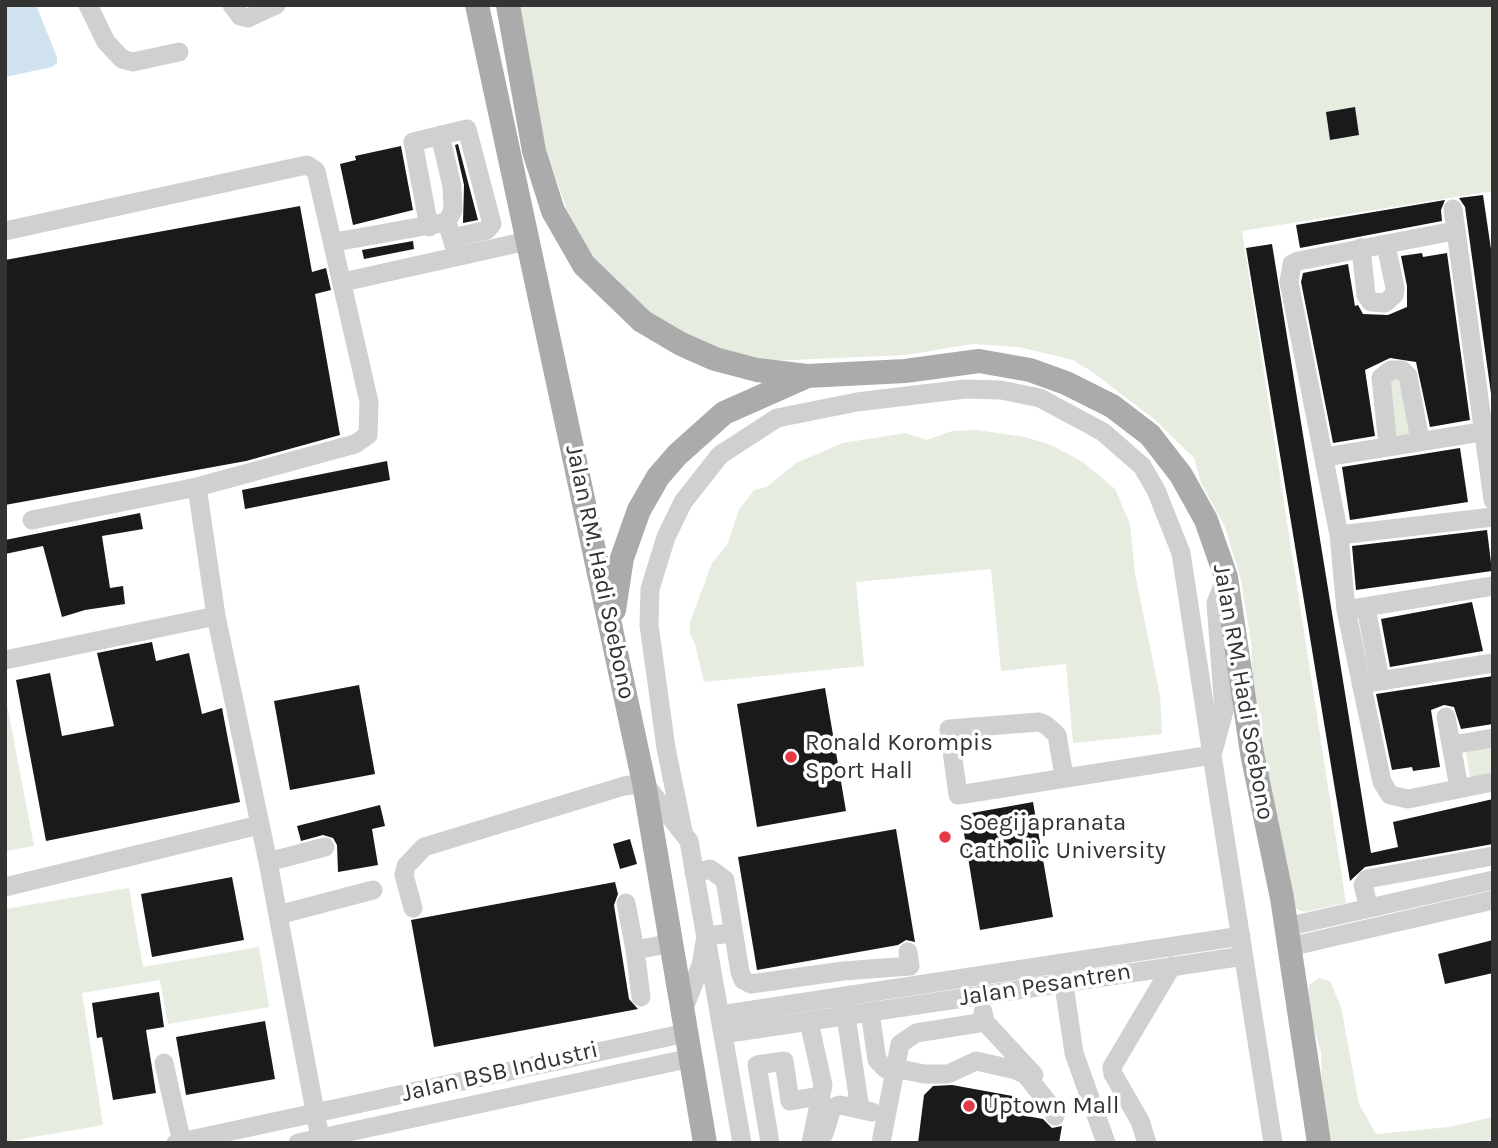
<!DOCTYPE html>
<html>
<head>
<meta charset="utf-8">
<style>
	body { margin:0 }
	#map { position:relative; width:1498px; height:1148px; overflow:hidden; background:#fff; font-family:Karla,sans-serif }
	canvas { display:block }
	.frame { position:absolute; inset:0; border:7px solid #333; pointer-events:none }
</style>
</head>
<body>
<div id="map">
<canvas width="1498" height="1148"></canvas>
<div class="frame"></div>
</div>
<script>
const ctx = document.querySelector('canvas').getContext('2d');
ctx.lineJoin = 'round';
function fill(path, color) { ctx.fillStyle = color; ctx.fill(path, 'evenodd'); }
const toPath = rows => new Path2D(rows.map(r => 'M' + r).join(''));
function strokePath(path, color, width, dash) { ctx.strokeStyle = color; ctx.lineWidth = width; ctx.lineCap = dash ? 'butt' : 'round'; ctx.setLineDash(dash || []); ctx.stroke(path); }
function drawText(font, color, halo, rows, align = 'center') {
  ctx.font = font + ' Karla,sans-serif'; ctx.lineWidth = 7; ctx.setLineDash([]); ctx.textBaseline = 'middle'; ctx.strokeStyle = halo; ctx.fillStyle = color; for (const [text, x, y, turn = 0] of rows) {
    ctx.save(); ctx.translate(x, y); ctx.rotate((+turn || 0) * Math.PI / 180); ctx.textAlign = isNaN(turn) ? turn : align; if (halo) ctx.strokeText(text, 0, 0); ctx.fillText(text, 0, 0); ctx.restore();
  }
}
fill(toPath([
	[516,5,1493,5,1493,191,1242,231,1346,903,1304,912,1290,906,1266,789,1262,719,1251,683,1252,649,1241,580,1225,527,1201,483,1194,458,1154,419,1094,373,1073,360,1019,347,973,344,905,355,769,361,703,347,625,296,572,234,566,207,544,145],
	[1402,376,1411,434,1395,436,1389,378],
	[977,430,1025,437,1051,445,1083,462,1115,489,1130,524,1135,574,1160,695,1162,734,1073,743,1066,664,1001,671,991,569,856,582,864,666,704,682,695,644,690,634,690,622,712,563,727,545,739,510,754,490,767,487,796,463,843,443,905,433,927,440,952,431],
	[5,694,34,846,5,851],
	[1493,742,1493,773,1470,777,1465,746],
	[129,888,143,967,259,947,269,1007,168,1024,160,980,82,993,103,1125,5,1142,5,909],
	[1319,978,1330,981,1341,1007,1359,1104,1376,1134,1449,1127,1493,1117,1493,1143,1329,1143,1322,1090,1321,1052,1308,1009,1309,985]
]), '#e6ecdf');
fill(toPath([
	[5,5,36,5,57,57,57,63,52,67,5,77]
]), '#cfe2ee');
fill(toPath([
	[1355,107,1359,135,1330,140,1326,112],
	[458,144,478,220,463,223,464,185,455,145],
	[401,146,413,210,353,225,340,164,356,160,355,156],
	[1483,195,1493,263,1493,408,1465,207,1459,198],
	[1445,200,1441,210,1442,221,1300,248,1296,225],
	[300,206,312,272,326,268,331,290,315,294,340,435,246,461,5,505,5,260],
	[413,241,414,249,364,259,362,250],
	[1272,244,1371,853,1398,847,1393,822,1493,799,1493,844,1365,867,1350,881,1246,248],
	[1422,253,1423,257,1447,253,1470,420,1430,427,1416,362,1390,358,1365,370,1375,436,1333,443,1301,282,1303,273,1348,264,1355,306,1358,305,1363,314,1388,315,1407,307,1407,286,1401,256],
	[1460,448,1468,502,1350,520,1342,467],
	[387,461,390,480,245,509,242,490],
	[140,513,143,529,102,536,110,588,123,586,125,604,85,610,62,617,43,546,5,554,5,540],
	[1487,530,1492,571,1356,590,1352,546],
	[1472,602,1483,651,1390,667,1381,619],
	[152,642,156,661,189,653,202,714,222,708,240,802,46,841,16,680,50,673,62,736,114,726,97,653],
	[1493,676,1493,724,1461,729,1454,707,1444,705,1431,710,1440,767,1413,771,1412,767,1392,770,1376,694],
	[359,685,375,774,290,790,274,701],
	[825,688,846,811,757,827,737,704],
	[1033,802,1053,917,980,930,961,815],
	[380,805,385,826,372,829,378,865,338,872,337,845,333,838,323,835,301,841,297,826],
	[896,829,915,942,906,940,898,945,757,970,738,857],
	[630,839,637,864,620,869,613,844],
	[232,877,244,940,152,957,141,894],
	[615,882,618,894,614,905,629,999,638,1009,434,1047,411,920],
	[1493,940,1493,973,1445,984,1438,954],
	[159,992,164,1027,146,1030,156,1093,113,1100,102,1037,97,1038,92,1003],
	[265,1021,275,1079,186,1095,176,1037],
	[952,1085,1018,1097,1016,1114,1043,1119,1052,1128,1062,1126,1059,1143,918,1143,924,1095,933,1086]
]), '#1a1a1a');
strokePath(toPath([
	[88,5,106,42,122,59,133,62,179,52],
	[232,5,240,16,248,18,276,5],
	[440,135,452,186,453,210,447,222],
	[1453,209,1493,500],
	[429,227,413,142,467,129,492,224,487,230,453,238],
	[5,231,288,169,307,165,316,171,369,402,368,435,355,444,197,487,216,616,268,862,321,1143],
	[1454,231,1298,261,1292,264,1289,282,1339,535,1493,517],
	[335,242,447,222,455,249],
	[1361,248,1366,295,1371,302,1385,303,1394,295,1395,288,1386,245],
	[343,282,527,241],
	[1388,446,1381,378,1391,370,1402,370,1408,376,1420,440],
	[1325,457,1493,430],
	[32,520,197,487],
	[1339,535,1346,610,1382,782,1390,795,1408,799,1493,782],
	[1226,578,1216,603,1224,711,1212,755,1273,1143],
	[1366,608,1380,680],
	[1346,610,1493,586],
	[5,660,216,616],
	[1361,684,1493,663],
	[1446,717,1459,788],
	[1452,745,1493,738],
	[683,831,666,748,649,625,650,589,666,537,683,502,720,455,777,418,857,402,965,389,1001,390,1040,398,1103,432,1142,466,1156,490,1181,553,1212,755,958,795,949,729,1039,722,1046,725,1057,735,1064,776],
	[268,862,325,847],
	[694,873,710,869,725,880,740,972,743,980,751,984,843,971,910,966,908,952],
	[5,887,259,825],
	[626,903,635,950,673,943],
	[413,908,404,875,406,866,424,847,624,786,644,783,689,841,742,1143],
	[1369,908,1363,885,1367,879,1493,856],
	[278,915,373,890],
	[1286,927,1493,880],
	[1289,947,1493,900],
	[635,950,641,997],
	[1062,972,1074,1053,1106,1143],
	[844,1003,860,1109],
	[684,1008,701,965,706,936,733,933],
	[870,1012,877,1060,886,1069],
	[983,1012,985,1022,1034,1075],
	[720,1015,1241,936],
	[809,1022,823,1085,811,1143],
	[723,1034,1244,956],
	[164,1063,182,1143],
	[895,1068,924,1074,948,1074,976,1061,1016,1070,1026,1075,1052,1108,1055,1116],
	[824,1134,832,1108,840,1105,872,1112],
	[176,1143,686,1033],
	[298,1143,691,1058],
	[770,1143,757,1065,784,1061,790,1101,820,1096],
	[881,1143,900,1044,916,1033,985,1022],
	[1147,1143,1140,1121,1113,1074,1112,1067,1172,966]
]), '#d0d0d0', 19);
strokePath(toPath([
	[477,5,644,783,705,1143],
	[508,5,534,151,553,211,584,265,642,321,681,344,715,359,757,370,807,376,905,371,979,361,1030,370,1066,383,1112,406,1150,435,1181,475,1206,520,1226,577,1252,753,1282,898,1319,1143],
	[614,610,622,558,639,510,658,477,677,455,724,413,803,378]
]), '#ababab', 24);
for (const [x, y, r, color] of [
	[791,757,7,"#e63946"],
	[945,837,7,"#e63946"],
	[969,1106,7,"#e63946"]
]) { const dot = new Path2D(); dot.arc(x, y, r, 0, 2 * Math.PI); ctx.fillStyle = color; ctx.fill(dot); strokePath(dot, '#fff', 2.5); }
drawText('24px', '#333', '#fff', [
	["Jalan RM. Hadi Soebono",600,572,78],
	["Jalan RM. Hadi Soebono",1243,692,80],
	["Jalan Pesantren",1045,985,-9],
	["Jalan BSB Industri",500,1072,-13]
]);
drawText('24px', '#333', '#fff', [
	["Ronald Korompis",805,743],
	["Sport Hall",805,771],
	["Soegijapranata",959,823],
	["Catholic University",959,851],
	["Uptown Mall",983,1106]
], 'left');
</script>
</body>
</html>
